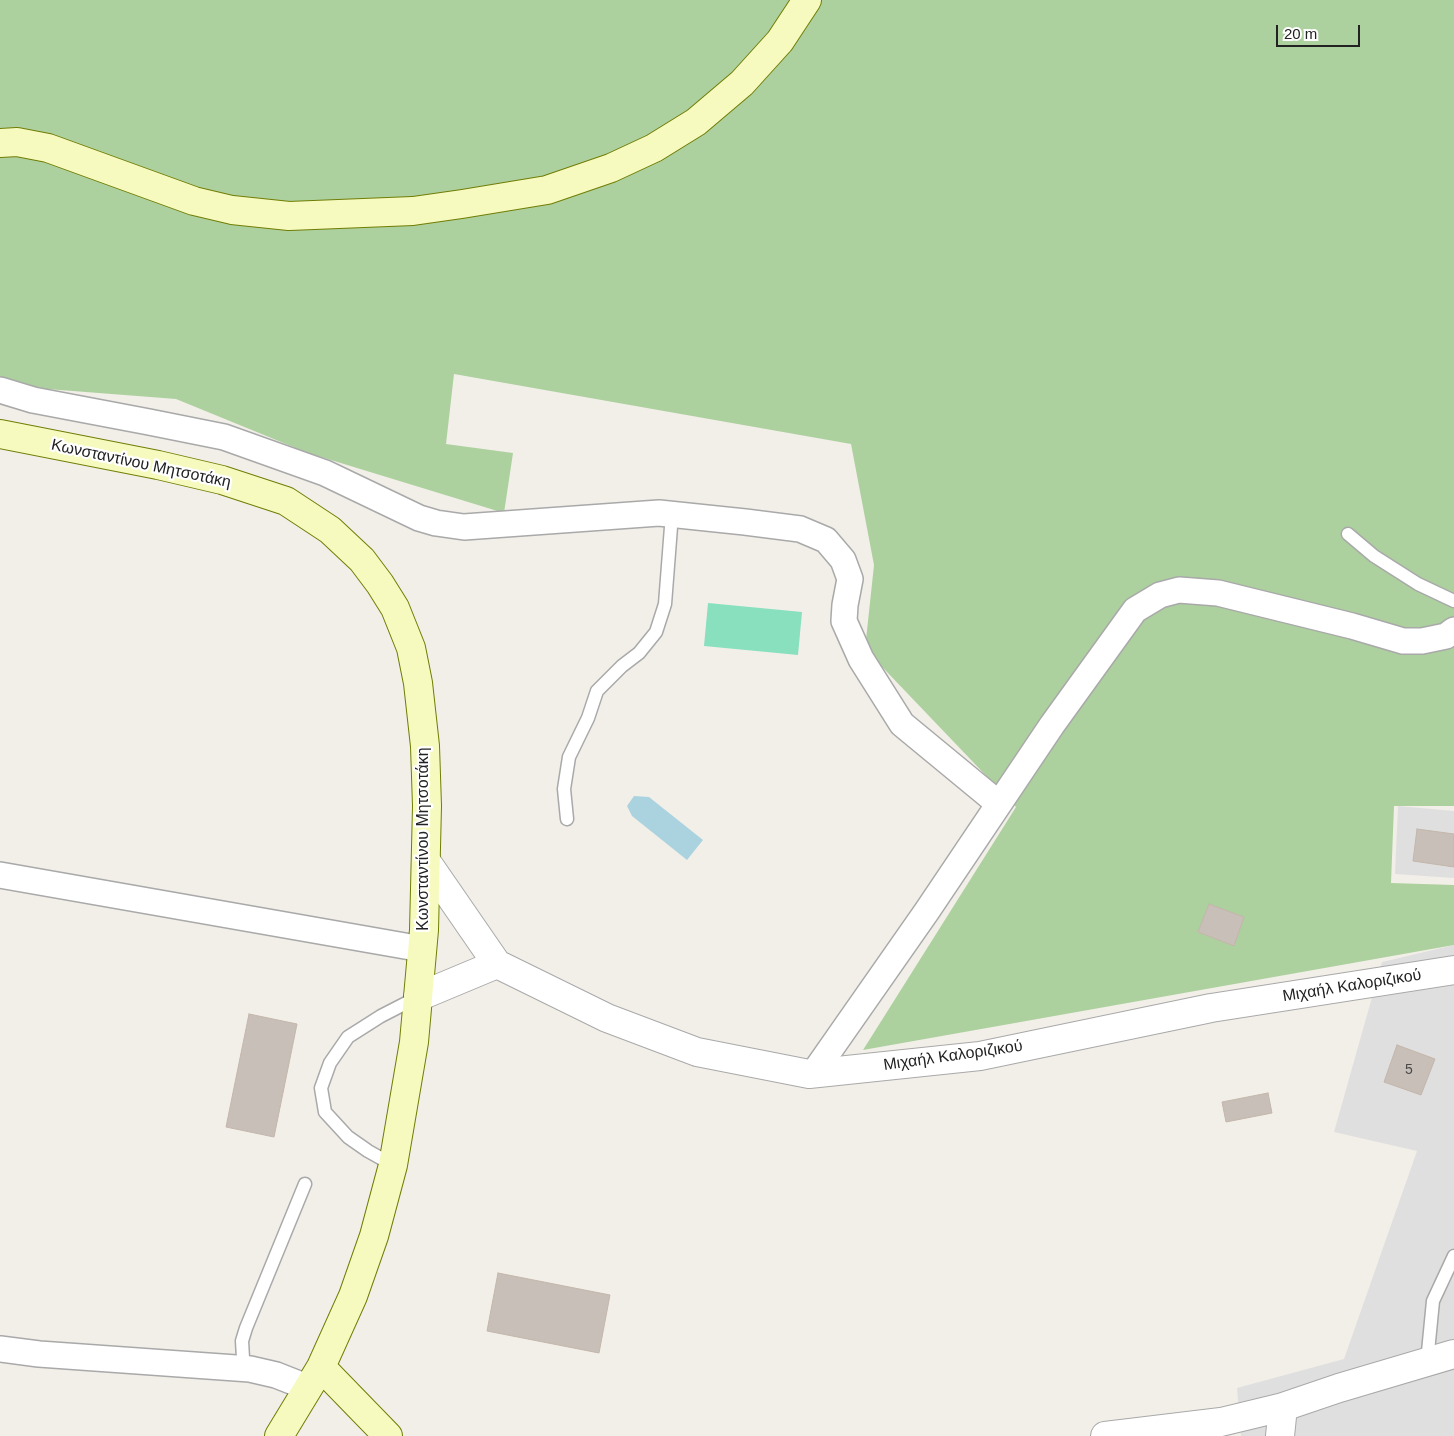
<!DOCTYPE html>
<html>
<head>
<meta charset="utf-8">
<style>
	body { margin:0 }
	#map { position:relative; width:1454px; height:1436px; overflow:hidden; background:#f2efe9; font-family:Helvetica,sans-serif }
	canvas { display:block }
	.scale { position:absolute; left:1276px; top:25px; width:84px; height:22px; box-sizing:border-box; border:2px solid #222; border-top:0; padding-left:6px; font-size:15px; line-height:18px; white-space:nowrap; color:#222; -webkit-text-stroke:4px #fff; paint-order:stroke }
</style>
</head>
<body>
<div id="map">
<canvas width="1454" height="1436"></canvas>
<div class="scale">20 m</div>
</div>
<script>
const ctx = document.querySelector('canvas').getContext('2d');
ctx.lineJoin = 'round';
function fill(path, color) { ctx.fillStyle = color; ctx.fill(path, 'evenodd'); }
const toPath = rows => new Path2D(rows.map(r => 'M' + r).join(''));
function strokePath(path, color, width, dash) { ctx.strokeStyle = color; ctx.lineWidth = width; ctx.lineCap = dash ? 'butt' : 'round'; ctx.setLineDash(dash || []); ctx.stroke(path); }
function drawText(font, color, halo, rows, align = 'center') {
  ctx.font = font + ' Helvetica,sans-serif'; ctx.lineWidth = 4.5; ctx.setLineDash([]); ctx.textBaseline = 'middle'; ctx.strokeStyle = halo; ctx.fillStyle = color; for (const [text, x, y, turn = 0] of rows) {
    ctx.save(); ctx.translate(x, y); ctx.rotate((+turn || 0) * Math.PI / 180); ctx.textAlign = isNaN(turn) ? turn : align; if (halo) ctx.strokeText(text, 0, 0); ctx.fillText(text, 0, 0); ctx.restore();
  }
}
fill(toPath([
	[1398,806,1454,811,1454,878,1395,874],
	[1454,945,1454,1436,1241,1436,1237,1388,1344,1359,1417,1151,1334,1132,1382,962]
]), '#e0dfdf');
fill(toPath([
	[0,0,1454,0,1454,806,1394,806,1391,883,1454,885,1454,945,863,1050,1016,807,865,649,874,565,851,444,454,374,446,444,513,453,504,513,308,453,176,399,34,388,0,389]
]), '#add19e');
fill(toPath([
	[708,603,802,612,798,655,704,646]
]), '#88e0be');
fill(toPath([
	[634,796,649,797,703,840,687,860,632,816,627,806]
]), '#aad3df');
const building = toPath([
	[1417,829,1454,834,1454,867,1413,861,1417,829],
	[1209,904,1244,917,1234,946,1198,932,1209,904],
	[249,1014,297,1024,274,1137,226,1127,249,1014],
	[1397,1045,1435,1059,1421,1095,1384,1082,1397,1045],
	[1268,1093,1272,1113,1226,1122,1222,1102,1268,1093],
	[498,1273,610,1295,599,1353,487,1331,498,1273]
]);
fill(building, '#c7bfb8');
strokePath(building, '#c4b6ab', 1);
const service = toPath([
	[1348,534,1374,556,1418,584,1454,601],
	[567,819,564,789,569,757,588,718,597,691,622,666,639,653,656,632,665,604,672,514],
	[393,1165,368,1151,348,1137,325,1112,321,1088,330,1063,348,1037,381,1016,418,997],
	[1427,1362,1433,1301,1454,1256],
	[250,1369,243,1358,242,1341,246,1328,305,1184]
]);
const minor = toPath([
	[0,390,33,400,149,422,224,437,325,473,419,518,436,523,464,527,659,513,745,522,800,529,826,540,843,560,850,579,845,605,844,621,861,659,902,724,999,804],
	[0,875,422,949],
	[813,1074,927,911,1052,725,1135,610,1160,595,1179,590,1218,593,1352,626,1403,641,1422,641,1446,636,1454,630],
	[0,1349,39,1354,250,1369,276,1375,309,1388]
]);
const tertiary = toPath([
	[426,861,497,964,607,1018,697,1052,809,1074,980,1056,1211,1008,1454,970],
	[418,997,497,964],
	[1105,1436,1221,1422,1283,1407,1339,1388,1454,1354],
	[1280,1436,1283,1407]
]);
const secondary = toPath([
	[0,143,17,142,48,148,194,201,232,210,289,216,413,211,462,204,547,190,611,168,654,148,696,122,742,83,780,41,807,0],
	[0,434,158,465,222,480,286,501,330,530,362,560,380,584,395,608,411,648,418,683,425,746,427,806,424,930,414,1042,393,1165,374,1236,353,1296,321,1367,279,1436],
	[321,1367,388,1436]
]);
strokePath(service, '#a9a9a9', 15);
strokePath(minor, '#a9a9a9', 28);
strokePath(tertiary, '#a9a9a9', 30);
strokePath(secondary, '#707d05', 30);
strokePath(service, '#fff', 12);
strokePath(minor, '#fff', 25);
strokePath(tertiary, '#fff', 28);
strokePath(secondary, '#f7fabf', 28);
drawText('14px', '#4b4948', null, [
	["5",1409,1070]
]);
drawText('16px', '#222', '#fff', [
	["Κωνσταντίνου Μητσοτάκη",141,464,12],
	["Κωνσταντίνου Μητσοτάκη",424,839,-90],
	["Μιχαήλ Καλοριζικού",1352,986,-9],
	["Μιχαήλ Καλοριζικού",953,1056,-8]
]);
</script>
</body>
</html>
